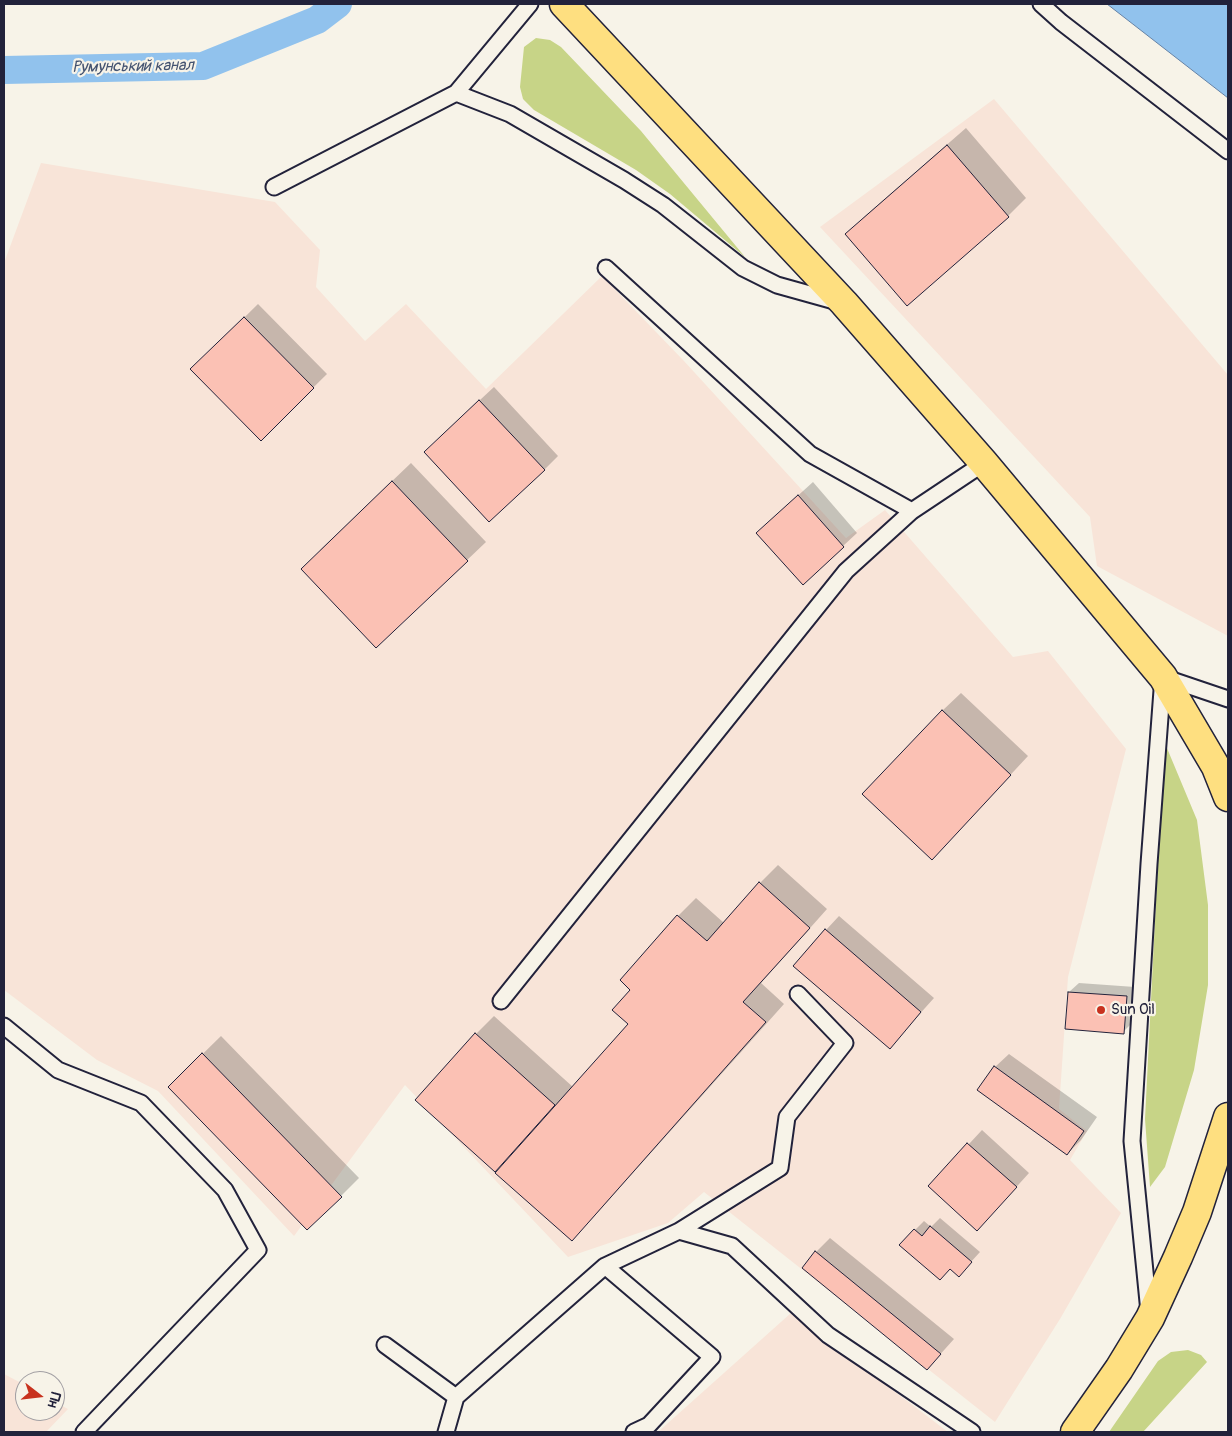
<!DOCTYPE html>
<html>
<head>
<meta charset="utf-8">
<style>
	body { margin:0 }
	#map { position:relative; width:1232px; height:1436px; overflow:hidden; background:#f7f3e8; font-family:Pangolin,sans-serif }
	canvas { display:block }
	.frame { position:absolute; inset:0; border:5px solid #22223b; pointer-events:none }
	.north { position:absolute; left:15px; top:1371px; width:50px; height:50px; box-sizing:border-box; background:#f7f3e8; border:1px solid #a29fa3; border-radius:50%; rotate:106deg; font-size:14px; font-weight:700; line-height:20px; text-align:center; color:#22223b }
	.north::after { content:''; display:block; margin:auto; width:18px; height:22px; background:#c8321e; clip-path:polygon(50% 0,100% 100%,50% 72%,0 100%) }
</style>
</head>
<body>
<div id="map">
<canvas width="1232" height="1436"></canvas>
<div class="frame"></div>
<div class="north">Пн</div>
</div>
<script>
const ctx = document.querySelector('canvas').getContext('2d');
ctx.lineJoin = 'round';
function fill(path, color) { ctx.fillStyle = color; ctx.fill(path, 'evenodd'); }
const toPath = rows => new Path2D(rows.map(r => 'M' + r).join(''));
function strokePath(path, color, width, dash) { ctx.strokeStyle = color; ctx.lineWidth = width; ctx.lineCap = dash ? 'butt' : 'round'; ctx.setLineDash(dash || []); ctx.stroke(path); }
function drawText(font, color, halo, rows, align = 'center') {
  ctx.font = font + ' Pangolin,sans-serif'; ctx.lineWidth = 4.5; ctx.setLineDash([]); ctx.textBaseline = 'middle'; ctx.strokeStyle = halo; ctx.fillStyle = color; for (const [text, x, y, turn = 0] of rows) {
    ctx.save(); ctx.translate(x, y); ctx.rotate((+turn || 0) * Math.PI / 180); ctx.textAlign = isNaN(turn) ? turn : align; if (halo) ctx.strokeText(text, 0, 0); ctx.fillText(text, 0, 0); ctx.restore();
  }
}
fill(toPath([
	[994,99,1228,375,1228,636,1097,566,1090,517,820,227],
	[41,163,275,202,320,250,316,287,365,341,406,304,486,389,602,276,684,361,846,538,885,510,1013,657,1048,651,1126,749,1068,977,1059,1109,1087,1131,1070,1160,1121,1213,1060,1319,995,1422,704,1192,668,1223,568,1257,405,1085,294,1236,158,1091,97,1060,4,990,4,263],
	[791,1313,948,1432,658,1432],
	[4,1374,25,1385,25,1411,55,1411,55,1402,68,1409,46,1432,4,1432]
]), '#f8e4d8');
fill(toPath([
	[536,38,550,40,561,47,641,131,745,257,670,194,636,170,534,110,523,99,520,87,524,47],
	[1164,741,1197,820,1208,905,1208,985,1194,1070,1165,1167,1150,1187,1145,1119],
	[1188,1350,1201,1355,1207,1362,1143,1432,1109,1432,1158,1361,1171,1352]
]), '#c7d487');
const water = toPath([
	[1107,4,1228,4,1228,98,1107,4]
]);
fill(water, '#91c2ed');
strokePath(water, '#6582a6', 1);
fill(toPath([
	[966,128,1026,198,1008,216,908,304,847,234,865,216],
	[258,304,327,374,261,439,192,369],
	[494,387,558,456,544,470,439,438],
	[411,463,486,542,377,646,320,550],
	[813,482,857,533,843,546,772,519],
	[961,693,1028,756,950,840,942,711],
	[778,865,827,909,761,983,784,1004,590,1221,572,1239,511,1154,476,1034,494,1016,573,1087,629,1024,632,990,622,980,678,916,696,898,724,923,760,883],
	[839,916,934,998,890,1047,826,930],
	[1079,983,1135,987,1132,1023,1123,1032,1069,992],
	[221,1036,359,1178,341,1196,169,1087],
	[1009,1054,1097,1117,1081,1140,1067,1154,995,1067],
	[982,1130,1029,1173,991,1215,930,1186],
	[940,1218,980,1252,959,1275,915,1230,924,1221,931,1227],
	[830,1238,954,1339,927,1369,816,1252]
]), '#0003');
strokePath(toPath([
	[4,70,203,66,317,20,338,4]
]), '#91c2ed', 28);
const building = toPath([
	[947,145,1009,217,907,306,845,234,947,145],
	[244,317,314,388,261,441,190,369,244,317],
	[479,400,545,470,489,522,424,452,479,400],
	[392,481,468,561,376,648,301,569,392,481],
	[798,495,844,547,803,585,756,533,798,495],
	[942,710,1011,775,932,860,862,794,942,710],
	[759,882,810,928,743,1002,766,1022,572,1241,495,1173,628,1024,612,1010,630,990,620,980,677,915,707,941,759,882],
	[825,929,921,1012,890,1049,793,966,825,929],
	[1068,992,1127,996,1124,1034,1065,1029,1068,992],
	[475,1033,555,1105,495,1172,415,1100,475,1033],
	[202,1053,342,1197,307,1230,168,1087,202,1053],
	[994,1066,1084,1131,1067,1155,977,1090,994,1066],
	[967,1143,1017,1187,977,1231,928,1186,967,1143],
	[930,1226,972,1262,959,1277,950,1269,940,1280,899,1245,914,1229,922,1236,930,1226],
	[815,1251,941,1354,927,1370,802,1268,815,1251]
]);
fill(building, '#fbc1b4');
strokePath(building, '#22223b', 1);
const lane = toPath([
	[1041,4,1061,22,1228,151],
	[456,93,510,114,624,180,663,205,743,268,777,285,838,302],
	[274,187,456,93,530,4],
	[606,268,810,454,912,511],
	[501,1001,846,571,912,511,984,463],
	[4,1026,58,1070,141,1103,225,1190,258,1250,84,1432],
	[679,1231,780,1168,787,1117,845,1043,798,994],
	[605,1266,712,1357,649,1425,634,1432],
	[1149,1312,1132,1141,1149,864,1163,677,1228,699],
	[385,1345,456,1397],
	[446,1432,456,1397,605,1266,679,1231,732,1246,828,1335,972,1432]
]);
const highway = toPath([
	[564,4,844,303,984,463,1163,677,1216,767,1228,797],
	[1075,1432,1119,1369,1150,1318,1178,1257,1197,1212,1228,1117]
]);
strokePath(lane, '#22223b', 19);
strokePath(highway, '#22223b', 31);
strokePath(lane, '#f7f3e8', 15);
strokePath(highway, '#fedf80', 28);
for (const [x, y, r, color] of [
	[1101,1010,5,"#c8321e"]
]) { const dot = new Path2D(); dot.arc(x, y, r, 0, 2 * Math.PI); ctx.fillStyle = color; ctx.fill(dot); strokePath(dot, '#f7f3e8', 2); }
drawText('15px', '#22223b', '#f7f3e8', [
	["Sun Oil",1111,1010]
], 'left');
drawText('italic 16px', '#435270', '#f7f3e8', [
	["Румунський канал",133,67,-1]
]);
</script>
</body>
</html>
